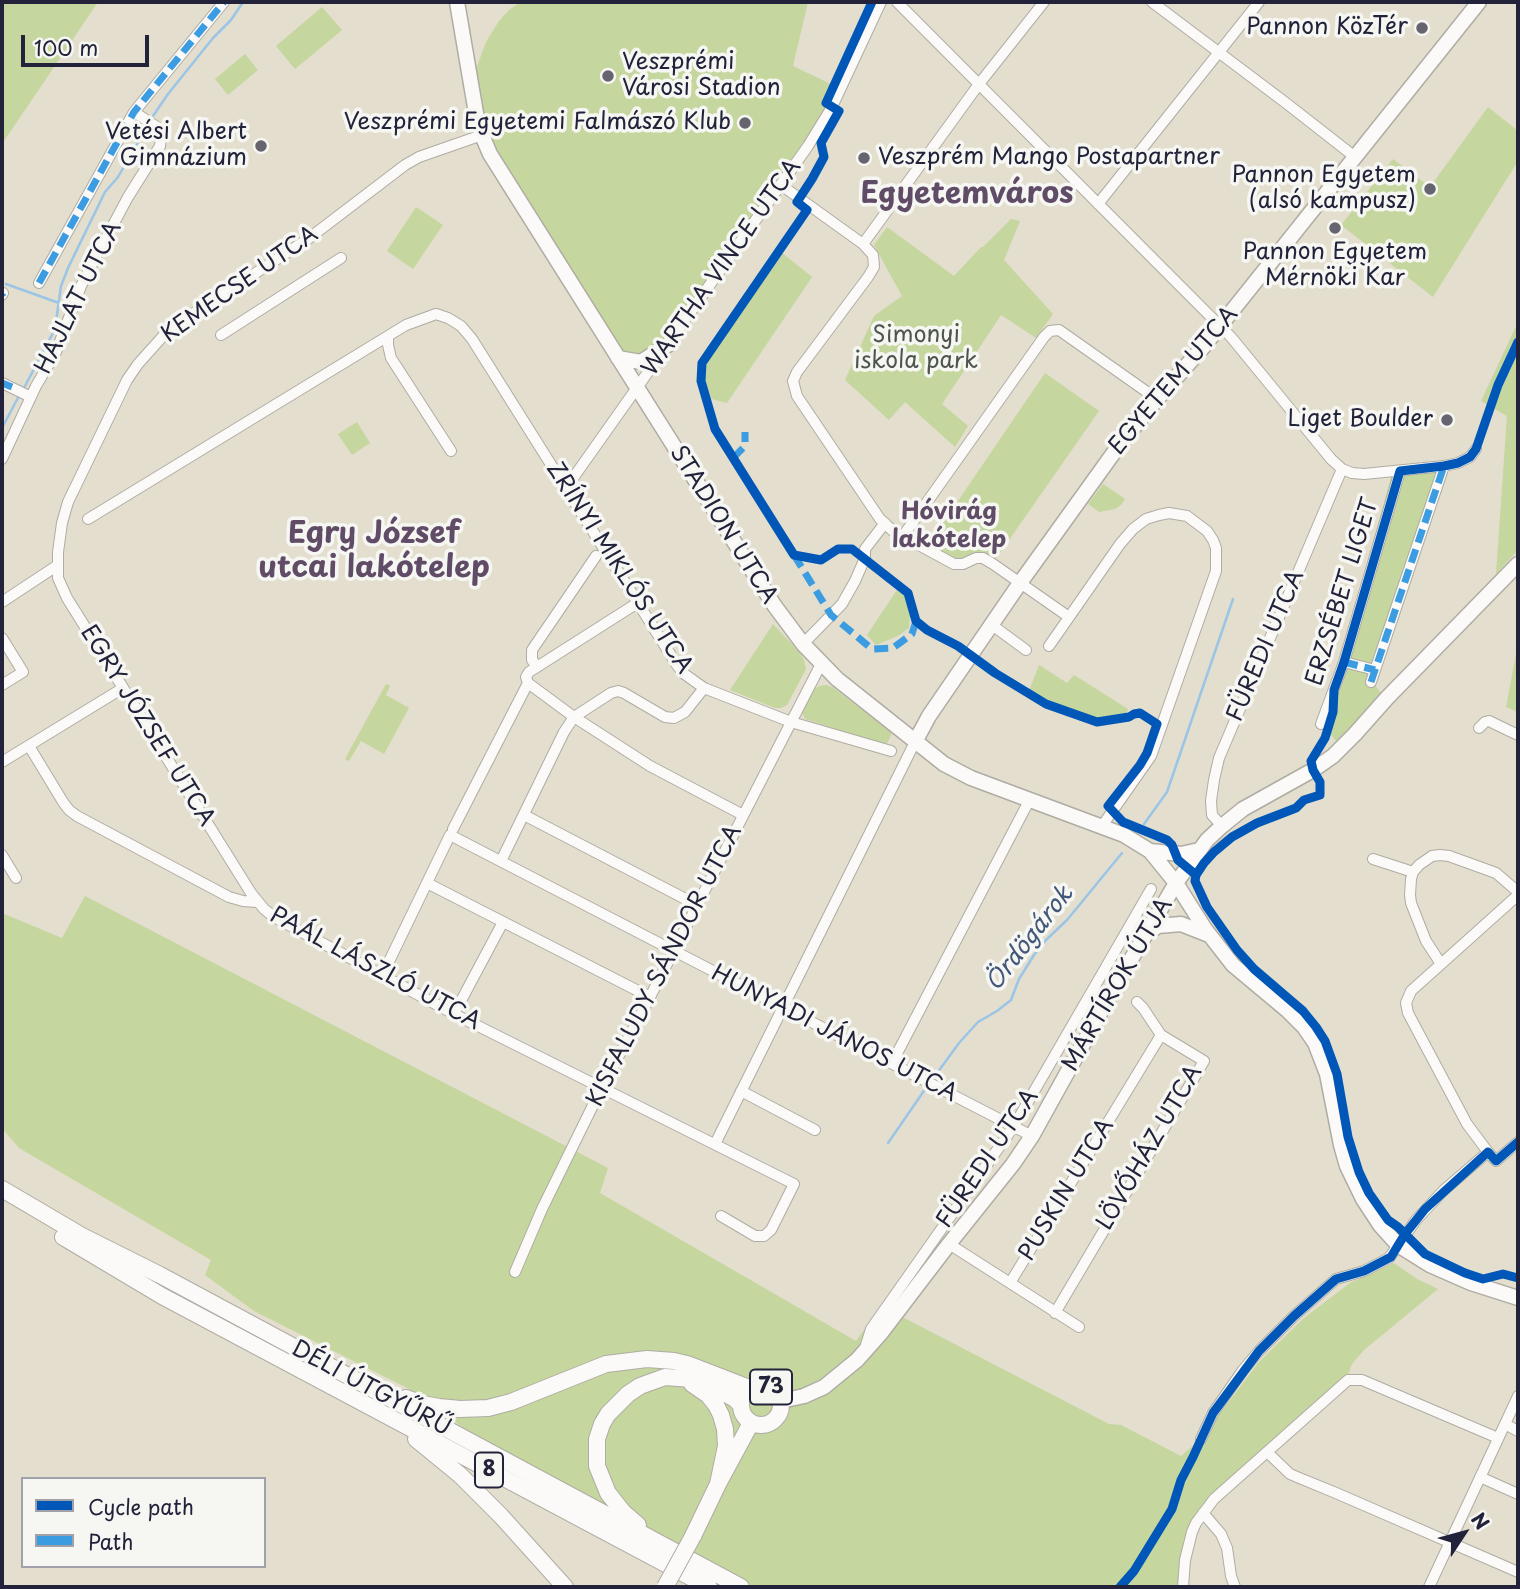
<!DOCTYPE html>
<html>
<head>
<meta charset="utf-8">
<style>
	body { margin:0 }
	#map { position:relative; width:1520px; height:1589px; overflow:hidden; background:#e3decd; font-family:"Playpen Sans",sans-serif }
	canvas { display:block }
	.frame { position:absolute; inset:0; border:4px solid #22223b; pointer-events:none }
	.legend { position:absolute; left:21px; top:1477px; width:245px; height:91px; box-sizing:border-box; background:#f6f6f2; border:2px solid #a1a1a9; margin:0; padding:9px 12px; list-style:none; font-size:21px; color:#22223b }
	.legend li { display:flex; align-items:center; gap:14px; height:35px }
	.legend b { width:35px; border:2px solid #a1a1a9 }
	.north { position:absolute; left:1429px; top:1498px; width:70px; height:70px; -webkit-text-stroke:5px #f6f6f2; paint-order:stroke; rotate:54deg; font-size:19px; font-weight:700; line-height:28px; text-align:center; color:#22223b }
	.north::after { content:''; display:block; margin:auto; width:24px; height:32px; background:#22223b; clip-path:polygon(50% 0,100% 100%,50% 72%,0 100%) }
	.scale { position:absolute; left:21px; top:35px; width:128px; height:32px; box-sizing:border-box; border:4px solid #22223b; border-top:0; padding-left:9px; font-size:21px; line-height:24px; white-space:nowrap; color:#22223b; -webkit-text-stroke:5px #f6f6f2; paint-order:stroke }
</style>
</head>
<body>
<div id="map">
<canvas width="1520" height="1589"></canvas>
<div class="frame"></div>
<ul class="legend">
<li><b style="height:9px;background:#0057b8"></b>Cycle path</li>
<li><b style="height:9px;background:#3c9ce2"></b>Path</li>
</ul>
<div class="north">N</div>
<div class="scale">100 m</div>
</div>
<script>
const ctx = document.querySelector('canvas').getContext('2d');
ctx.lineJoin = 'round';
function fill(path, color) { ctx.fillStyle = color; ctx.fill(path, 'evenodd'); }
const toPath = rows => new Path2D(rows.map(r => 'M' + r).join(''));
function strokePath(path, color, width, dash) { ctx.strokeStyle = color; ctx.lineWidth = width; ctx.lineCap = dash ? 'butt' : 'round'; ctx.setLineDash(dash || []); ctx.stroke(path); }
function drawText(font, color, halo, rows, align = 'center') {
  ctx.font = font + ' "Playpen Sans",sans-serif'; ctx.lineWidth = 7; ctx.setLineDash([]); ctx.textBaseline = 'middle'; ctx.strokeStyle = halo; ctx.fillStyle = color; for (const [text, x, y, turn = 0] of rows) {
    ctx.save(); ctx.translate(x, y); ctx.rotate((+turn || 0) * Math.PI / 180); ctx.textAlign = isNaN(turn) ? turn : align; if (halo) ctx.strokeText(text, 0, 0); ctx.fillText(text, 0, 0); ctx.restore();
  }
}
fill(toPath([
	[2,2,98,2,2,144],
	[520,2,808,2,793,66,841,89,832,107,669,344,641,362,618,358,500,171,472,80,486,42,499,21,509,10],
	[322,7,342,30,295,69,276,46],
	[245,54,258,70,228,95,215,79],
	[1488,107,1518,131,1518,161,1433,297,1341,225,1393,159,1430,187],
	[416,207,443,225,413,269,387,251],
	[1011,219,1020,221,1004,260,1053,314,1036,338,1001,315,942,404,968,426,955,447,905,402,889,420,845,380,874,316,902,296,874,245,887,227,954,276,981,247,983,247],
	[781,252,812,277,727,403,708,398,703,379,705,363],
	[1518,322,1518,550,1496,574,1507,416,1481,401],
	[1045,373,1099,411,995,560,955,560,928,545],
	[357,422,370,443,352,455,338,434],
	[1446,470,1374,684,1381,693,1337,742,1325,728,1332,689,1391,477],
	[1103,484,1125,499,1121,505,1115,509,1099,512,1088,504],
	[897,590,907,599,910,615,909,628,898,636,876,645,867,635],
	[773,624,800,653,804,660,806,669,787,705,781,708,775,708,730,690],
	[1518,644,1518,712,1506,707],
	[1039,665,1067,683,1074,675,1128,709,1126,715,1098,719,1059,705,1029,691],
	[386,684,390,686,386,695,409,708,384,754,361,741,349,761,345,759],
	[826,685,832,687,892,733,886,746,805,719,801,711,814,689,819,686],
	[85,896,608,1168,600,1193,856,1341,881,1306,1109,1424,1121,1425,1181,1456,1201,1439,1258,1363,1304,1318,1350,1283,1394,1263,1417,1279,1438,1289,1364,1350,1352,1364,1348,1375,1217,1491,1200,1510,1184,1539,1179,1566,1178,1587,735,1587,491,1449,417,1393,254,1311,205,1275,211,1260,19,1148,2,1128,2,913,62,938]
]), '#c5d69e');
strokePath(toPath([
	[151,119,168,94,213,38,231,20,243,2],
	[6,284,59,303],
	[24,388,55,329,61,286,68,268,105,192,118,177,148,125],
	[2,428,20,394],
	[1144,824,1167,792,1233,599],
	[932,1080,959,1043,978,1022,997,1011,1011,1000,1019,979,1034,955,1046,940,1067,920,1122,853],
	[888,1143,928,1085]
]), '#9bc5e6', 2.5);
const street = toPath([
	[897,2,1231,337,1331,459,1342,469,1352,473,1364,474,1444,466,1458,463,1470,457,1476,449],
	[1152,2,1286,103,1355,157],
	[482,135,419,157,405,165,308,239,177,324,164,335,138,364,127,380,68,502,62,523,58,552,58,578,67,598,251,893,264,909,274,917,454,1014,794,1184,771,1230,764,1236,755,1236,721,1216],
	[781,185,863,244,873,255,874,267,868,277,797,372,793,381,797,396,880,519,893,531,954,564,963,564,976,558,983,558,993,564,1069,617],
	[1098,204,1259,2],
	[863,244,979,84,1044,2],
	[39,283,134,112,224,2],
	[2,295,3,293],
	[221,335,341,258],
	[388,336,388,345,391,358,451,451],
	[2,383,31,397],
	[2,459,36,386,56,352,81,286,89,270,128,197,160,146,161,138,157,127,134,112],
	[566,488,808,146,832,107,881,2],
	[88,519,406,325,436,314,448,318,461,326,472,339,677,665,683,673,704,688,791,722,891,751],
	[903,536,1044,337,1050,331,1059,330,1157,399],
	[2,602,58,565],
	[992,625,1026,650],
	[2,638,23,672,2,685],
	[803,644,842,604,855,581,865,558,865,549,885,523],
	[1049,646,1120,544,1133,529,1146,519,1159,515,1169,513,1187,516,1207,531,1213,540,1216,548,1216,571,1151,756,1102,826],
	[1344,662,1375,670],
	[537,667,532,660,532,650,596,556],
	[1371,682,1444,466],
	[528,683,574,717,650,766,743,815],
	[1321,724,1344,662,1400,471],
	[1479,728,1485,722,1489,721,1518,735],
	[29,746,63,802,69,810,77,816,229,897,243,901,257,902],
	[2,762,123,688],
	[524,815,697,905],
	[1222,826,1212,815,1211,801,1214,780,1219,758,1342,469],
	[453,829,528,683,526,677,529,672,639,602],
	[2,855,16,878],
	[1373,859,1413,872],
	[501,861,564,732,574,717,611,693,618,691,624,693,665,717,674,718,685,712,704,688],
	[427,883,650,997],
	[1441,964,1426,941,1411,903,1410,895,1411,879,1413,872,1419,865,1432,856,1440,855,1449,856,1496,873,1518,892],
	[382,976,450,835,1032,1136],
	[454,1014,503,922],
	[892,1063,1030,799],
	[741,1091,815,1130],
	[715,1144,915,742],
	[1488,1152,1467,1124,1408,1013,1406,1003,1411,991,1518,895],
	[949,1244,1079,1327],
	[515,1272,542,1209,599,1093,650,997,821,664],
	[1010,1283,1161,1035],
	[1055,1313,1204,1061,1161,1035,1143,1008,1137,1002],
	[865,1348,871,1329,1014,1126,1151,889],
	[1505,1424,1518,1431],
	[1201,1439,1213,1413,1243,1370,1259,1351,1294,1316,1336,1279,1364,1271,1389,1258,1416,1220,1444,1190,1488,1152,1496,1161,1518,1142],
	[1267,1452,1290,1474,1297,1477,1336,1493,1518,1572],
	[1480,1477,1518,1494],
	[1203,1513,1221,1534,1227,1548,1231,1576,1235,1587],
	[1183,1587,1185,1560,1192,1532,1196,1523,1214,1499,1348,1380,1362,1380,1498,1438],
	[1429,1587,1518,1396]
]);
const secondary = toPath([
	[457,2,476,113,482,135,490,154,774,605,803,644,837,679,944,764,971,778,1124,835,1150,851,1176,883,1205,929,1233,965,1288,1011,1304,1027,1315,1043,1327,1074,1341,1145,1347,1166,1363,1199,1380,1225,1398,1245,1430,1265,1471,1283,1518,1298],
	[618,358,641,362,669,344],
	[915,742,929,716,1020,583,1120,444,1157,399,1204,346,1479,2],
	[1150,851,1181,854,1199,850],
	[1147,933,1158,926,1181,924,1209,935],
	[781,1401,804,1396,824,1387,857,1360,881,1333,949,1244,1013,1164,1032,1136,1113,990,1176,883,1207,840,1222,826,1243,809,1313,770,1333,756,1355,734,1387,698,1518,564]
]);
const primary = toPath([
	[2,1189,82,1236,160,1275,741,1587],
	[63,1237,162,1296,709,1587],
	[692,1384,708,1395,716,1405,721,1415,725,1429,726,1446,718,1484],
	'741 1405a20 20 0 1 1 40 0a20 20 0 1 1-40 0Z',
	[406,1398,422,1404,439,1407,460,1409,488,1408,511,1402,606,1364,647,1359,674,1361,687,1364,749,1388],
	[416,1439,460,1475,501,1516,565,1587],
	[638,1525,623,1512,608,1493,597,1466,597,1439,602,1424,608,1414,628,1394,640,1386,665,1377,692,1379,705,1383,735,1399,741,1405],
	[693,1536,718,1484,751,1423]
]);
strokePath(street, '#afaca4', 12);
strokePath(secondary, '#afaca4', 17);
strokePath(primary, '#afaca4', 18);
strokePath(street, '#fbfaf8', 10);
strokePath(secondary, '#fbfaf8', 14);
strokePath(primary, '#fbfaf8', 16);
const primaryBridge = toPath([
	[665,1587,693,1536]
]);
strokePath(primaryBridge, '#afaca4', 18, []);
strokePath(primaryBridge, '#fbfaf8', 16);
strokePath(toPath([
	[39,283,134,112,224,2],
	[2,295,3,293],
	[2,383,12,387],
	[733,458,745,446,745,432],
	[794,555,831,615,872,649,893,648,912,634,916,621],
	[1344,662,1375,670],
	[1371,682,1444,466]
]), '#3c9ce2', 7, [14, 7]);
strokePath(toPath([
	[872,2,826,103,839,111,821,143,824,157,812,179,797,202,807,210,702,363,701,381,715,429,794,555,821,560,838,549,852,549,908,593,916,621,927,630,958,646,995,673,1046,704,1097,722,1129,717,1134,714,1140,713,1157,724,1147,753,1140,765,1108,806,1123,822,1167,840,1172,845,1178,860,1196,875],
	[1518,342,1498,385,1476,449,1470,457,1458,463,1444,466,1400,471,1344,662,1334,690,1333,712,1325,738,1311,761,1313,770,1320,782,1320,795,1304,800,1296,808,1257,823,1232,837,1214,852,1204,863,1196,875,1195,881,1207,907,1237,950,1254,969,1303,1011,1316,1027,1325,1041,1337,1074,1348,1137,1359,1172,1369,1193,1388,1220,1398,1227,1425,1254,1465,1273,1483,1279,1503,1274,1518,1278],
	[1120,1587,1134,1571,1172,1509,1181,1480,1193,1457,1213,1413,1259,1351,1294,1316,1336,1279,1364,1271,1391,1257,1405,1234,1425,1209,1488,1152,1496,1161,1518,1142]
]), '#0057b8', 9);
for (const [x, y, r, color] of [
	[1422,28,7,"#66646e"],
	[608,76,7,"#66646e"],
	[745,123,7,"#66646e"],
	[261,146,7,"#66646e"],
	[864,158,7,"#66646e"],
	[1430,189,7,"#66646e"],
	[1335,228,7,"#66646e"],
	[1447,420,7,"#66646e"]
]) { const dot = new Path2D(); dot.arc(x, y, r, 0, 2 * Math.PI); ctx.fillStyle = color; ctx.fill(dot); strokePath(dot, '#f6f6f2', 2.5); }
for (const [x, y, w] of [
	[771,1387,42],
	[489,1470,28]
]) { const box = new Path2D(); box.roundRect(x - w / 2, y - 17.5, w, 35, 5); ctx.fillStyle = '#f6f6f2'; ctx.fill(box); strokePath(box, '#22223b', 2); }
drawText('bold 21px', '#22223b', null, [
	["73",771,1387],
	["8",489,1470]
]);
drawText('23px', '#22223b', '#f6f6f2', [
	["Pannon KözTér",1408,28],
	["Veszprémi",622,63,"left"],
	["Városi Stadion",622,89,"left"],
	["Veszprémi Egyetemi Falmászó Klub",731,123],
	["Vetési Albert",247,133],
	["Gimnázium",247,159],
	["Veszprém Mango Postapartner",878,158,"left"],
	["Pannon Egyetem",1416,176],
	["(alsó kampusz)",1416,202],
	["Pannon Egyetem",1335,253,"center"],
	["Mérnöki Kar",1335,279,"center"],
	["Liget Boulder",1433,420]
], 'right');
drawText('23px', '#22223b', '#f6f6f2', [
	["WARTHA VINCE UTCA",722,268,-55],
	["KEMECSE UTCA",240,285,-35],
	["HAJLAT UTCA",79,298,-64],
	["EGYETEM UTCA",1174,381,-50],
	["STADION UTCA",723,525,58],
	["ZRÍNYI MIKLÓS UTCA",619,568,57],
	["ERZSÉBET LIGET",1343,592,-73],
	["FÜREDI UTCA",1266,646,-67],
	["EGRY JÓZSEF UTCA",147,726,58],
	["KISFALUDY SÁNDOR UTCA",665,966,-63],
	["PAÁL LÁSZLÓ UTCA",375,969,28],
	["MÁRTÍROK ÚTJA",1118,985,-60],
	["HUNYADI JÁNOS UTCA",834,1034,27],
	["LÖVŐHÁZ UTCA",1150,1148,-60],
	["FÜREDI UTCA",988,1159,-56],
	["PUSKIN UTCA",1067,1190,-59],
	["DÉLI ÚTGYŰRŰ",371,1389,28]
]);
drawText('23px', '#4c564d', '#f6f6f2', [
	["Simonyi",916,336],
	["iskola park",916,362]
]);
drawText('bold 24px', '#614c68', '#f6f6f2', [
	["Hóvirág",949,512],
	["lakótelep",949,540]
]);
drawText('italic 24px', '#42577a', '#f6f6f2', [
	["Ördögárok",1030,939,-52]
]);
drawText('bold 30px', '#614c68', '#f6f6f2', [
	["Egyetemváros",967,195],
	["Egry József",374,535],
	["utcai lakótelep",374,569]
]);
</script>
</body>
</html>
